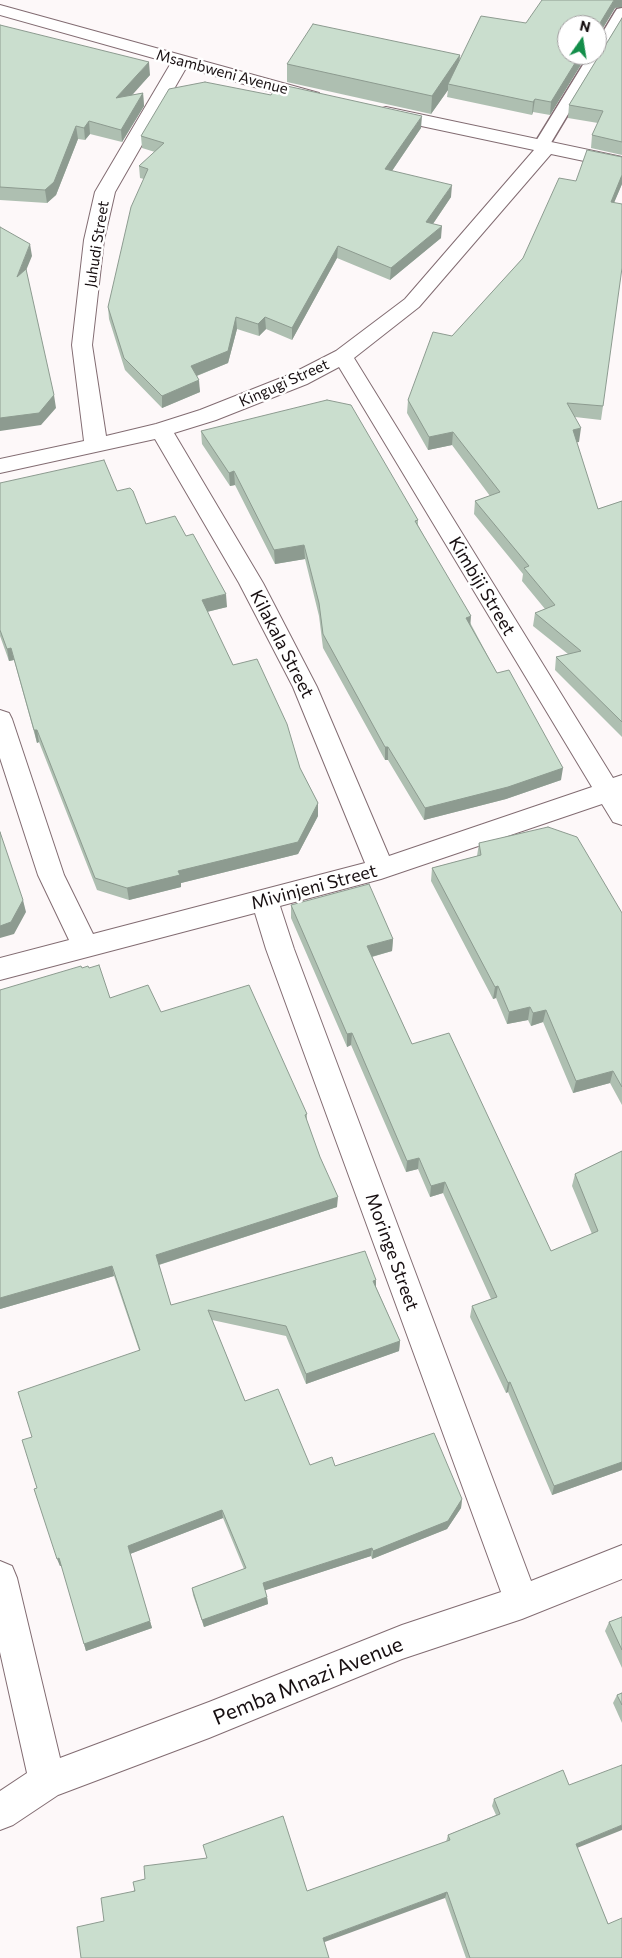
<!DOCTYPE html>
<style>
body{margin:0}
#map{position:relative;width:622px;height:1958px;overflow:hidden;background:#fdf8f9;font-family:Commissioner,sans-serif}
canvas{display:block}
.north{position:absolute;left:557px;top:15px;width:50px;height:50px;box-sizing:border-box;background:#fff;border:1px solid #a29fa0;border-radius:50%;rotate:13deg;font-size:14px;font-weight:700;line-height:20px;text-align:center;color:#170f11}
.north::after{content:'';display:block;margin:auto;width:18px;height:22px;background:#138e4a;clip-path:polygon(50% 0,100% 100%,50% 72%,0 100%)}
</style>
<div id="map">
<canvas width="622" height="1958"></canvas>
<div class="north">N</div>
</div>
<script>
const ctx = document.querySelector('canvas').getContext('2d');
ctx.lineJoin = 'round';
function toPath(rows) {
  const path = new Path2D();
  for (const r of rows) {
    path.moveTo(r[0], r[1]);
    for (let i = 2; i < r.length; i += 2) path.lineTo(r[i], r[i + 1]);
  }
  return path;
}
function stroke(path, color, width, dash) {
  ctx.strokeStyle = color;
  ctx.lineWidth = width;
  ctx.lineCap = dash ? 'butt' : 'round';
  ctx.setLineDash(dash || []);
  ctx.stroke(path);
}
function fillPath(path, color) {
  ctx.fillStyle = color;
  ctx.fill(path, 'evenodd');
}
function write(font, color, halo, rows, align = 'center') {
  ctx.font = font + ' Commissioner,sans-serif';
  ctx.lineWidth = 5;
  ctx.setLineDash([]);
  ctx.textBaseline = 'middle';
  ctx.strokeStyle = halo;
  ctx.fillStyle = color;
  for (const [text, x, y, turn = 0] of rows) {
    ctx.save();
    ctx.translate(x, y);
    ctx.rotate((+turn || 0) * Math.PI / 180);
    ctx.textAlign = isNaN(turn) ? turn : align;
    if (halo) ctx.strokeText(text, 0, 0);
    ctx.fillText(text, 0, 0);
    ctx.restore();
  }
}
const service = toPath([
 [622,8,622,24,549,146,546,149,536,149,533,146,589,55,597,55,597,42,615,12,617,9,622,8]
]);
const minor = toPath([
 [0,5,319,93,321,97,319,101,312,103,186,68,115,192,104,240,92,345,106,436,156,424,200,410,291,374,336,351,405,299,534,150,379,117,377,113,379,109,386,107,622,157,622,169,551,154,419,307,354,358,613,778,622,775,622,825,613,822,602,804,381,879,280,906,294,949,531,1581,622,1545,622,1579,522,1619,402,1659,209,1738,58,1795,13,1825,0,1830,0,1791,27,1773,0,1652,0,1561,12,1566,17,1578,60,1758,209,1702,402,1625,501,1592,266,949,255,913,0,980,0,958,69,940,38,875,0,758,0,710,9,713,12,719,64,875,93,934,365,863,293,687,239,583,155,439,0,473,0,459,84,441,72,345,84,240,95,192,171,63,0,15,0,5],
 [339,367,592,787,389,856,317,687,263,583,174,433,216,420,307,384,339,367]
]);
const wall = toPath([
 [615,8,550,115,533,112,532,115,447,97,448,90,431,114,287,82,287,64,460,55,459,61,526,23],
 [622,18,622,155,591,148,592,135,598,123,568,118,569,105],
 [0,25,150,75,131,95,143,93,144,106,122,142,90,134,85,140,78,139,56,195,47,203,0,200],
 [421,128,392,171,451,197,433,224,441,238,390,280,337,258,292,340,266,329,259,336,237,329,228,363,197,376,200,392,162,408,125,370,109,319,108,307,144,179,140,178,139,166,155,152,142,148,141,136],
 [622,157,622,184,614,202,603,406,601,420,575,417,579,442,576,442,598,509,622,501,622,737,555,670,556,657,568,654,533,626,535,613,545,609,522,581,523,574,474,514,475,501,490,496,452,445,428,450,407,413,408,400,452,336,523,258,576,181],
 [201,431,418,520,418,525,497,673,561,780,506,799,424,820,388,760,385,760,323,648,319,616,305,559,275,564,235,485,230,486,202,444],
 [0,483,117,491,146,524,186,536,227,607,207,612,233,665,300,768,318,803,318,816,298,854,181,883,181,887,129,900,97,890,39,742,37,743,14,660,9,661,0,636],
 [479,843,622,913,622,1105,610,1083,573,1093,543,1022,531,1026,528,1020,507,1024,496,998,493,999,431,881,432,868,477,856],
 [291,905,393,939,392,951,372,957,412,1044,551,1251,592,1234,572,1186,575,1174,622,1151,622,1470,552,1495,508,1392,506,1393,470,1317,472,1306,491,1299,443,1193,430,1197,418,1169,406,1172,351,1045,347,1047,291,918],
 [82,968,89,968,110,998,161,1012,307,1114,307,1121,337,1207,159,1265,171,1305,376,1287,400,1341,399,1351,306,1384,286,1336,212,1320,245,1401,310,1465,335,1466,462,1499,461,1508,447,1529,372,1559,371,1556,265,1590,267,1597,268,1604,204,1627,193,1595,192,1588,244,1569,223,1518,130,1554,152,1628,86,1651,62,1566,60,1566,37,1488,32,1437,139,1350,114,1276,0,1309,0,990],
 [622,1617,622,1668,605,1631,609,1622],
 [622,1693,622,1723,613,1703,617,1695],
 [494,1799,577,1848,622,1958,466,1958,445,1898,104,1921,145,1879,307,1891,446,1842,448,1835,496,1815,492,1806]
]);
const shadedWall = toPath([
 [614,0,622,0,622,7,615,8,597,38,597,28],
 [460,55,458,74,448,84,448,90,431,114,432,96],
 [580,55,587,55,550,115,551,102],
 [149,62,150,75,118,111,116,98],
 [143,93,144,106,122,142,121,130],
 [535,99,533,112,532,115,533,102],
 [422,116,421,128,385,181,385,169],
 [89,121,90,134,85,140,84,128],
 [76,126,78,139,56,195,47,203,45,190],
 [622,175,622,184,609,215,611,202],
 [452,185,451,197,426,234,426,222],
 [442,226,441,238,390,280,391,268],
 [30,244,32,256,18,290,17,277],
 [338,246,337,258,292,340,292,328],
 [236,317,237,329,228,363,191,378,191,366],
 [265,317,266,329,259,336,258,324],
 [199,380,200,392,162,408,162,396],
 [54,395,56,408,41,425,0,431,0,418],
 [581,428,579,442,571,443,573,430],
 [453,432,452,445,428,450,429,437],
 [234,471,235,485,230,486,229,473],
 [304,545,305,559,275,564,274,550],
 [226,594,227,607,202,613,202,600],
 [471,616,470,630,466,618],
 [11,648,14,660,9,661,7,649],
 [34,730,37,730,39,742,37,743],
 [385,747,388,747,388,760,385,760],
 [563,768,561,780,506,799,424,820,425,808],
 [318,803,318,816,298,854,181,883,181,887,129,900,127,888,178,871],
 [23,900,26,912,14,934,0,938,0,926],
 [393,939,392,951,367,958,367,946],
 [498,986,496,998,493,999,495,987],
 [530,1007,528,1020,507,1024,509,1012],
 [546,1010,543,1022,531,1026,533,1013],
 [352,1033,351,1045,347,1047,347,1034],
 [613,1071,610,1083,573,1093,576,1081],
 [419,1158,418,1169,406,1172,407,1161],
 [445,1182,443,1193,430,1197,431,1186],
 [338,1197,337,1207,158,1265,156,1255],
 [112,1266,114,1276,0,1309,0,1298],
 [376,1280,376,1290,373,1281],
 [400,1341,399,1351,306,1384,306,1374],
 [510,1382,508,1392,506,1393,508,1383],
 [622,1462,622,1470,552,1495,554,1486],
 [462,1499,461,1508,447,1529,372,1559,373,1551],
 [222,1510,223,1518,130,1554,128,1546],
 [372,1548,371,1556,263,1591,263,1583],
 [59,1558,62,1566,60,1566,57,1559],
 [267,1597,268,1604,204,1627,202,1620],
 [150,1621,152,1628,86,1651,84,1644],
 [622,1825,622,1830,572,1850,576,1844],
 [447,1892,445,1898,322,1943,323,1938]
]);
const building = toPath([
 [542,0,614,0,597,28,597,30,597,25,567,25,567,55,580,55,551,102,535,99,533,102,448,84,481,16,526,23,542,0],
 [622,18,622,142,592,135,603,111,569,105,622,18],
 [313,24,460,55,432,96,287,64,313,24],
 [0,25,149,62,116,98,143,93,121,130,89,121,84,128,76,126,54,182,45,190,0,187,0,25],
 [205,82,271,95,278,84,422,116,385,169,452,185,426,222,442,226,391,268,338,246,292,328,265,317,258,324,236,317,228,351,191,366,199,380,162,396,124,358,108,307,131,207,148,169,139,166,164,143,141,136,169,89,205,82],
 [587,150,622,157,622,175,611,202,622,204,622,268,603,406,567,403,581,428,573,430,598,509,622,501,622,722,556,657,581,651,535,613,555,605,524,568,529,566,475,501,500,492,453,432,429,437,408,400,433,332,452,336,523,258,559,178,576,181,587,150],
 [0,227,30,244,17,277,26,269,54,395,39,413,0,418,0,227],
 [327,400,351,405,418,520,415,521,471,616,466,618,497,673,509,670,563,768,508,787,425,808,388,747,385,747,323,634,319,603,304,545,274,550,234,471,229,473,201,431,327,400],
 [104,460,117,491,130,488,133,491,146,524,175,516,186,536,193,534,226,594,202,600,233,665,257,659,287,724,300,768,318,803,298,842,178,871,180,875,127,888,95,878,37,730,34,730,11,648,7,649,0,630,0,483,104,460],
 [548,827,577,837,622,913,622,1087,613,1071,576,1081,546,1010,533,1013,530,1007,509,1012,498,986,495,987,432,868,481,855,479,843,548,827],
 [0,832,23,900,11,922,0,926,0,832],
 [369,884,393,939,367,946,412,1044,449,1033,551,1251,598,1231,575,1174,622,1151,622,1462,554,1486,510,1382,508,1383,472,1306,497,1297,445,1182,431,1186,419,1158,407,1161,352,1033,347,1034,291,905,369,884],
 [99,965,110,998,148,985,161,1012,249,985,307,1114,305,1115,320,1157,338,1197,156,1255,171,1305,365,1251,376,1280,373,1281,400,1341,306,1374,286,1326,208,1310,245,1401,278,1389,310,1465,332,1457,335,1466,434,1433,462,1499,448,1521,373,1551,372,1548,263,1583,267,1597,202,1620,192,1588,246,1568,222,1510,128,1546,150,1621,84,1644,59,1558,57,1559,34,1489,37,1488,22,1440,32,1437,18,1392,140,1350,112,1266,0,1298,0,990,81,966,82,968,88,966,89,968,99,965],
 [622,1617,622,1650,609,1622,622,1617],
 [622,1693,622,1705,617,1695,622,1693],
 [622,1765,622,1825,576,1844,608,1924,622,1918,622,1958,470,1958,447,1892,323,1938,329,1958,81,1958,77,1927,104,1921,101,1898,135,1891,133,1882,145,1879,144,1866,207,1858,203,1845,283,1816,307,1891,450,1840,448,1835,500,1814,494,1799,563,1770,569,1785,622,1765]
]);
const farStreetnames = [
 ["Msambweni Avenue",222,72,15],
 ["Juhudi Street",97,244,-81],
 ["Kingugi Street",284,383,-24]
];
const streetNames = [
 ["Kimbiji Street",482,586,59],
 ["Kilakala Street",282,644,63],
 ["Mivinjeni Street",314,887,-15],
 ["Moringe Street",392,1252,70]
];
const nearStreetnames = [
 ["Pemba Mnazi Avenue",308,1681,-22]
];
stroke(service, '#826c72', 3);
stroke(minor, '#826c72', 2);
fillPath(service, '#fff');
fillPath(minor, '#fff');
fillPath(wall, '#aebfb1');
fillPath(shadedWall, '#8d9b90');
fillPath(building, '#cadece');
stroke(building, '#8d9b90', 1);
write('15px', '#170f11', '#fff', farStreetnames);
write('18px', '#170f11', '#fff', streetNames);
write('21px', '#170f11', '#fff', nearStreetnames);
</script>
